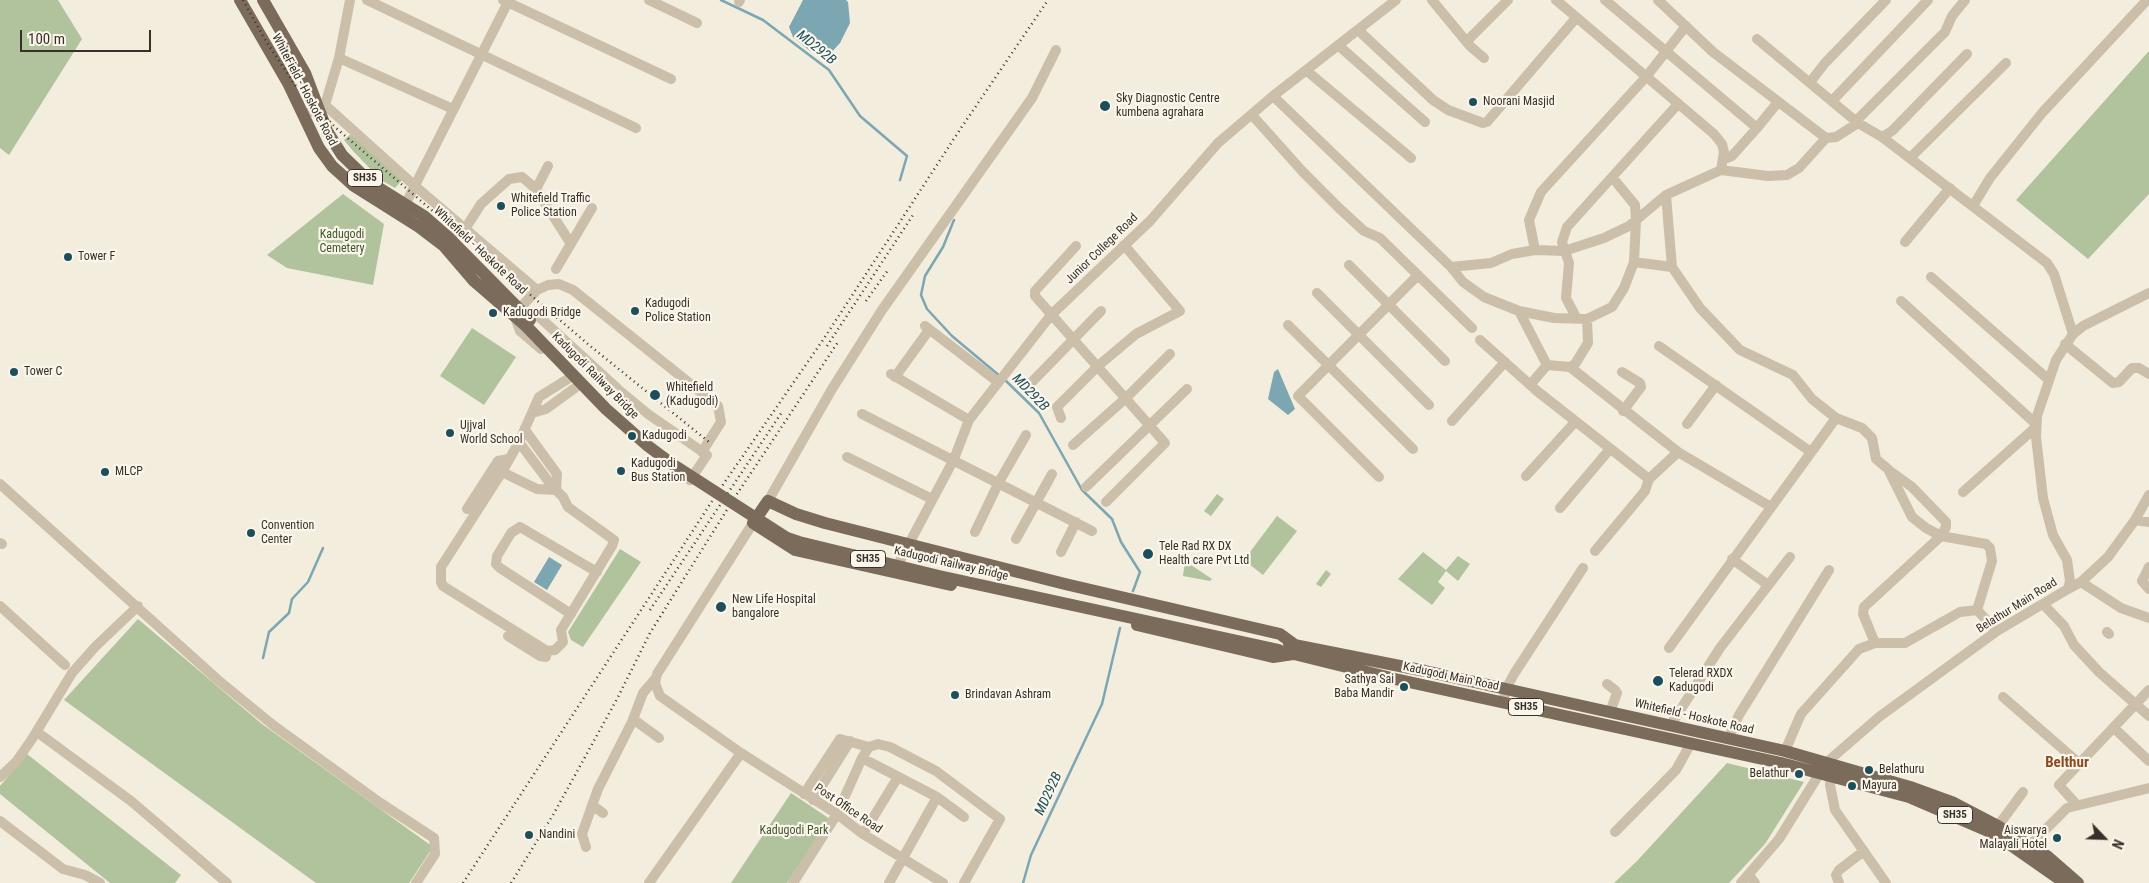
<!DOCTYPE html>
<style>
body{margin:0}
#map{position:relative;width:2149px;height:883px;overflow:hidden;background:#f3edde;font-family:"Roboto Condensed",sans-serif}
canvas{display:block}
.north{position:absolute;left:2079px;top:813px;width:50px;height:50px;-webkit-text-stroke:4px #fbf6eb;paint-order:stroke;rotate:114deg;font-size:14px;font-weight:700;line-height:20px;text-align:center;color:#393129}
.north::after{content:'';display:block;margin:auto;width:18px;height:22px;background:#393129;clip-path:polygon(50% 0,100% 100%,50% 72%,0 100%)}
.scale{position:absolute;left:20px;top:30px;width:131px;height:22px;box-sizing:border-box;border:2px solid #393129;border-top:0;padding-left:6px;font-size:15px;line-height:18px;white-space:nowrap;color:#393129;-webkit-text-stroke:4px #fbf6eb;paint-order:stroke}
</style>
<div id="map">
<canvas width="2149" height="883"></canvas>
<div class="north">N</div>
<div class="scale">100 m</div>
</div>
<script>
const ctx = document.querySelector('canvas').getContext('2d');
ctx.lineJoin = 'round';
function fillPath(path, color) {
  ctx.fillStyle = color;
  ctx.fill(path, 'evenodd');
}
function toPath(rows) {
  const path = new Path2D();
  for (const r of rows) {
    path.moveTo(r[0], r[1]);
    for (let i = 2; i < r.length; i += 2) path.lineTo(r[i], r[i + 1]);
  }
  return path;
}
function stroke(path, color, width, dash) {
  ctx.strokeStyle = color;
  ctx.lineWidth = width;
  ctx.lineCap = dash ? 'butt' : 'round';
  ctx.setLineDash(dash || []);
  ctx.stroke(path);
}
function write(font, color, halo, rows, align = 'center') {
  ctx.font = font + ' "Roboto Condensed",sans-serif';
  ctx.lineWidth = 4.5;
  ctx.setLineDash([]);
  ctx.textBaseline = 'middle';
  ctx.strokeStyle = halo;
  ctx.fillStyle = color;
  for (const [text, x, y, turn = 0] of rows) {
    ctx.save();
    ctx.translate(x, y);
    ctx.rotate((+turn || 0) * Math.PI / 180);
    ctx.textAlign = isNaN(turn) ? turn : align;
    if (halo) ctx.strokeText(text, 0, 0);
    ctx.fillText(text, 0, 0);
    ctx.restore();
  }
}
const green = toPath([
 [0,0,58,0,82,39,9,155,0,148],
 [2149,51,2149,194,2088,259,2016,200],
 [352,133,403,179,395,188,381,180,353,151,344,140],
 [343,194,384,224,373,285,287,268,267,255],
 [472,328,516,357,484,405,440,376],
 [1217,494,1224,499,1211,516,1204,511],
 [1277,516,1297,531,1263,575,1244,560],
 [620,549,641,562,583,647,571,640,568,632],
 [1423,552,1446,570,1458,556,1470,564,1458,581,1446,571,1438,582,1445,588,1432,605,1398,579],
 [1185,561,1212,579,1210,581,1183,576],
 [1326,570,1331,574,1321,587,1316,584],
 [138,619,262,724,433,847,409,883,316,883,64,700],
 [27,754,181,875,175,883,110,883,0,794,0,786],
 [1727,763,1804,782,1765,844,1729,883,1614,883,1637,861],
 [791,793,830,819,787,883,731,883]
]);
const water = toPath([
 [803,0,846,0,848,2,850,23,840,43,828,56,810,51,793,37,789,27],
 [1278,369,1295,409,1288,415,1268,399,1274,372],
 [549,557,562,565,547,590,534,582]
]);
const stream = toPath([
 [721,0,763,20,829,70,860,116,907,156,900,180],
 [954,220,943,247,925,276,921,295,927,309,952,336,1001,377],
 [1005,380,1039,413,1082,490,1112,519,1121,542,1140,572,1133,591],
 [263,658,269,632,289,613,292,599,308,582,323,548],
 [1023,883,1031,855,1102,704,1120,628]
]);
const minor = toPath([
 [367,0,636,128],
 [503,0,671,79],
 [649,0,697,23],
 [1432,0,1470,46,1484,58],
 [1556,0,1714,134,1722,144,1724,152,1721,170],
 [1605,0,1757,128,1778,102],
 [1658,0,1713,52,1826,138,1836,137,1858,123],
 [739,2,740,0],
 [1358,30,1433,100,1448,110,1483,123,1487,122,1576,18],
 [1757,39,1858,123,1882,137,2047,263,2054,274,2073,334],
 [1468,40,1508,0],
 [1338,45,1425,122],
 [339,58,453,109],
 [1307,71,1411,158],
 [1811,81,1825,63,1886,0],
 [1273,96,1451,267,1491,263,1512,254,1535,250,1564,251,1604,238,1629,226,1666,195,1721,170,1768,176,1787,175,1799,168,1826,138],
 [1832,101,1928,0],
 [325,105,415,186,537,290],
 [304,114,320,109,325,105,339,58,350,0],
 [1252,115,1303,172,1339,208,1364,231,1380,238,1472,328],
 [1856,121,1945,32,1952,16,1965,0],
 [1882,137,1892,131,1967,54],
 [1910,158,2006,63],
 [1724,159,1732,156,1757,128],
 [548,166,536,189,571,244],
 [1666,195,1672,267],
 [1973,206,1990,178,2042,113,2147,0],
 [402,211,509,0],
 [448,237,465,229,481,204,509,179,522,177,536,189],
 [1905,242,1950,188],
 [1076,246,1035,291,1035,296,1165,443,1106,502],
 [1535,250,1529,220,1541,192,1646,77,1686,26],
 [1634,262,1672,267,1700,308,1740,350,1793,375,1812,399,1836,418,1862,428,1872,438,1876,459,1888,469,1912,517,1926,528,1941,536,1864,607,1863,614,1875,643],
 [1349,265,1445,361],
 [1451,267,1463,282,1484,297,1519,311,1554,318,1587,319,1612,307,1624,288,1634,262,1636,221,1635,205,1612,177],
 [556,269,592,208],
 [1931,277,2049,380],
 [1317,293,1429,405],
 [1901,301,2036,424],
 [520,308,537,290,548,285,559,284,573,290,718,406,721,422,702,452],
 [522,311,536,314,620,391,648,414,707,455,690,480,688,479],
 [1519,311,1547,365],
 [515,317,520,331,541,349],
 [1576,317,1566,298,1569,263,1562,242,1567,227,1678,104],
 [1288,325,1413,449],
 [925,326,998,382],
 [1480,340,1537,391,1649,479,1678,452],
 [2065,344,2113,383,2119,382,2132,368,2139,368,2149,374],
 [1659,346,1811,452],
 [1570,367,1678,452,1771,507],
 [1622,372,1640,383,1641,387,1623,411],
 [891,374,969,420],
 [895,377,929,330],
 [1530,385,1547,365,1570,367,1575,364,1588,343,1587,319],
 [1028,386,1101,311],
 [532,413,546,409,579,385],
 [862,414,1092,531],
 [1061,418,1057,407,1098,366,1136,334,1180,311,1124,245],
 [1452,421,1505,362],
 [1687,424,1716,385],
 [525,430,557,474,556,490],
 [519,442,549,482],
 [1073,445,1126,398,1170,354],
 [847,457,932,499],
 [1890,471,1912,487,1946,522,1946,527,1941,536,1986,544,1990,548,1992,561,1977,610,1997,631],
 [502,472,537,489,556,490,563,497,568,507,614,540,612,546,561,630,563,642,555,650,547,651,443,586,441,582,441,567,502,472],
 [502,472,519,442,539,397,571,377],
 [1526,476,1575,422],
 [1379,477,1298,396,1418,275],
 [0,484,218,680,273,725,379,802,434,838,435,854,416,883],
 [1086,487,1187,389],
 [1963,492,2036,427],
 [768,501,832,389,882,310,1032,98,1056,50],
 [1560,508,1610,449],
 [467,509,498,461,509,459],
 [2135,520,2149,522],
 [975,532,999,482,1026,435],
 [1016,539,1052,474],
 [0,543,2,544],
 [1595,551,1645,491,1649,479],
 [1061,552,1076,522],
 [1732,559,1768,585],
 [2149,567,2142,581,2149,589],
 [894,572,954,459,969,420,1051,315,1150,221,1218,143,1273,96,1396,0],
 [2081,582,2121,608,2149,618],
 [2068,589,2081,582,2108,557,2135,520,2149,495],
 [2043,604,2064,626,2074,645,2099,672,2149,716],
 [0,606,65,665],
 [571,614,500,568,496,564,497,556,511,533,520,527,597,572],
 [2107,632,2109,634],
 [508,636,540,656,546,657,547,651],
 [1669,648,1836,418],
 [1607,684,1615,690,1617,693,1610,712],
 [2003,697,2080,764],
 [1503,702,1506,689,1514,674,1583,568],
 [633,719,659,738],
 [1670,726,1720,648,1790,557],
 [2114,728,2149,761],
 [37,732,131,801,227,883],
 [1728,739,1739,715,1829,570],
 [1785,751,1801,714,1859,649,1875,643,1905,643,1960,612,1977,610],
 [741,753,837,814,863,834,943,883],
 [862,758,937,797,889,883],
 [1831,776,1830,785,1835,810,1886,883],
 [0,777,16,762,32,739,72,673,95,647,138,606],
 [804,794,840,739,869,747],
 [937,797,964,817],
 [813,800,850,741],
 [592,805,603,813],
 [2077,805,2059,785,2149,690],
 [0,821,63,869,85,875,100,883],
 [1998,826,2023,792],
 [1615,832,1676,770,1691,743],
 [863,834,898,777],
 [2030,845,2067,808,2149,788],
 [586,847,582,834,598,789,632,722,643,693,655,679],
 [1749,875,1755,883],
 [649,883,741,753,660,696,655,683,657,674,753,523],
 [793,883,837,814,862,758,869,747,878,744,890,747,936,771,1000,819,964,883],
 [1741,883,1779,839,1826,763,1879,717,1997,631,2068,589,2070,581,2067,560,2053,535,2043,498,2036,437,2037,416,2056,360,2073,334,2083,326,2149,293],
 [1839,883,1836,875,1839,870,1864,851]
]);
const major = toPath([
 [240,0,288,83,319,148,332,166,354,186,419,227,444,246,474,281,526,326],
 [263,0,305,73,327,131,342,155,371,183,424,216,448,237,530,320],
 [951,585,795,550,753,523,768,501,796,514,825,523,1065,584,1280,634,1295,645],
 [1137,625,1273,657,1293,654],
 [1289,644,1425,671,1785,751,1910,787,1954,803,1998,826,2047,856,2078,883],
 [1286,652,1395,679,1781,763,1909,797,1995,834,2065,883]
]);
const rail = toPath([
 [243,0,264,38,295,85,336,128,589,345,709,442],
 [866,301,888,270],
 [827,346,913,215],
 [650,610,782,412],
 [463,883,720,489,825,337,959,131,1048,0],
 [511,883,553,815,617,699,650,633,733,500,838,342]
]);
const majorBridge = toPath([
 [526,326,606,409,648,446,672,464,787,538,799,542,939,576,1279,650]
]);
const markers = [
 [1473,102,5,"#1d4e5c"],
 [1105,106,6,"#1d4e5c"],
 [501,206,5,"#1d4e5c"],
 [68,257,5,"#1d4e5c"],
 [635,311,5,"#1d4e5c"],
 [493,313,5,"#1d4e5c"],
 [14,372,5,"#1d4e5c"],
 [655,395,6,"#1d4e5c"],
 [450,433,5,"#1d4e5c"],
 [632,436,5,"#1d4e5c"],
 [621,471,5,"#1d4e5c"],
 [105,472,5,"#1d4e5c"],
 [251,533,5,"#1d4e5c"],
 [1148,554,6,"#1d4e5c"],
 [721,607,6,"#1d4e5c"],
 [1658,681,6,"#1d4e5c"],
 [1404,687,5,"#1d4e5c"],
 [955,695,5,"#1d4e5c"],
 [1869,770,5,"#1d4e5c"],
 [1799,774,5,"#1d4e5c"],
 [1852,786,5,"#1d4e5c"],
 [529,835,5,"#1d4e5c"],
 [2057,838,5,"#1d4e5c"]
];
const shields = [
 [365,178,35],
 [868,559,35],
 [1526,707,35],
 [1955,815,35]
];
const shieldNames = [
 ["SH35",365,178],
 ["SH35",868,559],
 ["SH35",1526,707],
 ["SH35",1955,815]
];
const streetNames = [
 ["WhiteField - Hoskote Road",304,90,62],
 ["Junior College Road",1102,249,-44],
 ["Whitefield - Hoskote Road",480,251,43],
 ["Kadugodi Railway Bridge",595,376,45],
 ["Kadugodi Railway Bridge",951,564,13],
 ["Belathur Main Road",2017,606,-32],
 ["Kadugodi Main Road",1451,677,12],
 ["Whitefield - Hoskote Road",1694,717,13],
 ["Post Office Road",848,809,34]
];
const poiNames = [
 ["Sky Diagnostic Centre",1116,99],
 ["kumbena agrahara",1116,113],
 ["Noorani Masjid",1483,102],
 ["Whitefield Traffic",511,199],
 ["Police Station",511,213],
 ["Tower F",78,257],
 ["Kadugodi",645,304],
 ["Police Station",645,318],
 ["Kadugodi Bridge",503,313],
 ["Tower C",24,372],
 ["Whitefield",666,388],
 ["(Kadugodi)",666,402],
 ["Ujjval",460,426],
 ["World School",460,440],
 ["Kadugodi",642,436],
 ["Kadugodi",631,464],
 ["Bus Station",631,478],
 ["MLCP",115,472],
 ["Convention",261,526],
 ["Center",261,540],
 ["Tele Rad RX DX",1159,547],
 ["Health care Pvt Ltd",1159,561],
 ["New Life Hospital",732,600],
 ["bangalore",732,614],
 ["Telerad RXDX",1669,674],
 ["Kadugodi",1669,688],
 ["Sathya Sai",1394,680,"right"],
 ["Baba Mandir",1394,694,"right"],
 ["Brindavan Ashram",965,695],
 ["Belathuru",1879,770],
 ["Belathur",1789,774,"right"],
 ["Mayura",1862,786],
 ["Aiswarya",2047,831,"right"],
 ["Malayali Hotel",2047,845,"right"],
 ["Nandini",539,835]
];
const parkNames = [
 ["Kadugodi",342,235],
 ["Cemetery",342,249],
 ["Kadugodi Park",794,831]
];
const waterNames = [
 ["MD292B",816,48,39],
 ["MD292B",1030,393,46],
 ["MD292B",1049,794,-65]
];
const quarterNames = [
 ["Belthur",2067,763]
];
fillPath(green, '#b0c39d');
fillPath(water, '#7ca6b1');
stroke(stream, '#7ca6b1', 2.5);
stroke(minor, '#ccbfa9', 10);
stroke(major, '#7b6b5a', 12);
stroke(rail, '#393129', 2.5, [1, 4]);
stroke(majorBridge, '#7b6b5a', 12);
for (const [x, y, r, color] of markers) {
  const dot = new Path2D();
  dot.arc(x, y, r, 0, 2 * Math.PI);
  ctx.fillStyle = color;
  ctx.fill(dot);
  stroke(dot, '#fbf6eb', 2);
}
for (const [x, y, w] of shields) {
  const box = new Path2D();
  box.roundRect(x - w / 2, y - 8.5, w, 17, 4);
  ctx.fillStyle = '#fbf6eb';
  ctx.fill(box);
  stroke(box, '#393129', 1);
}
write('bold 11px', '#393129', null, shieldNames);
write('12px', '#393129', '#fbf6eb', streetNames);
write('12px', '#393129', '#fbf6eb', poiNames, 'left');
write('12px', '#41582c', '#fbf6eb', parkNames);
write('italic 14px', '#1d4e5c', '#fbf6eb', waterNames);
write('bold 15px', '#8b4b20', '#fbf6eb', quarterNames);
</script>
